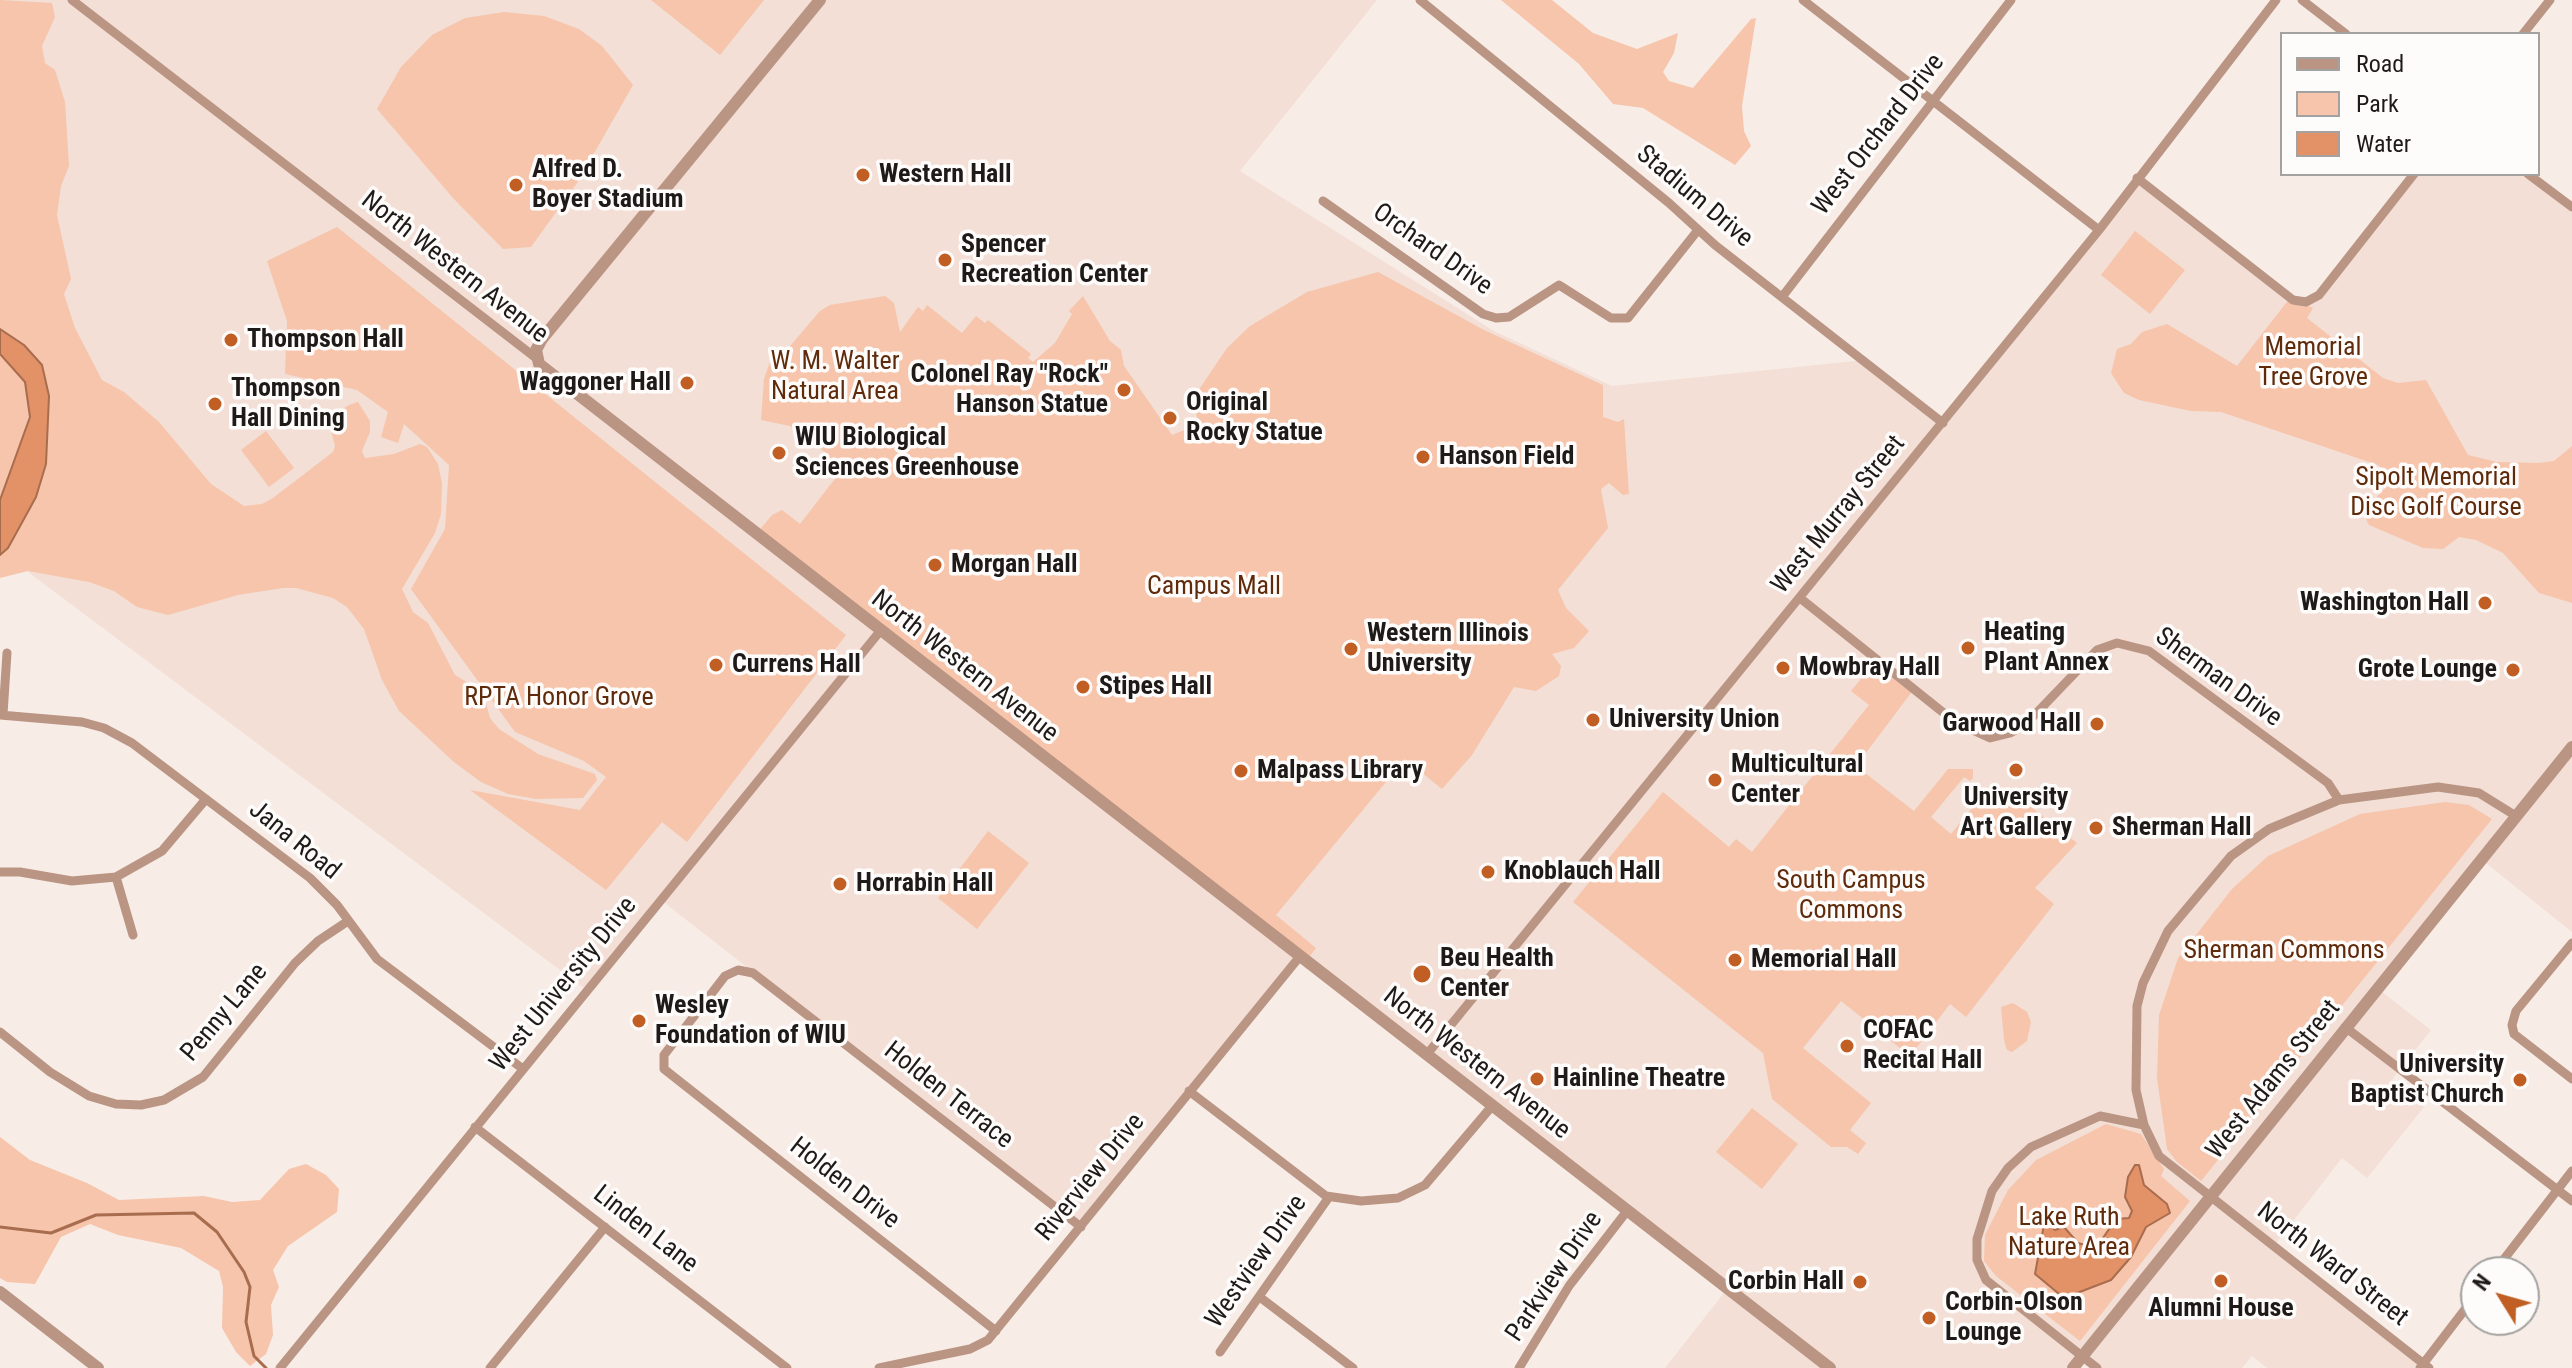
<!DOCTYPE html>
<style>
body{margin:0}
#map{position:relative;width:2572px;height:1368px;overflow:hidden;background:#f8ece7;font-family:"Roboto Condensed",sans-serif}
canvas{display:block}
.legend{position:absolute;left:2280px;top:32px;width:260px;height:144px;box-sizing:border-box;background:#fefcfb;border:2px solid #a4a2a0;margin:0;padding:10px 14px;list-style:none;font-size:24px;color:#1e1a18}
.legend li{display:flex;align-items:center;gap:16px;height:40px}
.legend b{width:40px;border:2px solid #a4a2a0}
.north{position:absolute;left:2460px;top:1256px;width:80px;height:80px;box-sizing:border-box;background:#fefcfb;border:2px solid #a4a2a0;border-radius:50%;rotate:307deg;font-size:22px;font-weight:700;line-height:32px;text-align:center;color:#1e1a18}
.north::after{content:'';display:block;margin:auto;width:28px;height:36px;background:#c15e24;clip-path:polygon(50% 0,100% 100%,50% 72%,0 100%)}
</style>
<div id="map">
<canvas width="2572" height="1368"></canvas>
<ul class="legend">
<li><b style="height:10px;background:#ba9583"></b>Road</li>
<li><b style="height:22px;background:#f6c5ac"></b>Park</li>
<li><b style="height:22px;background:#e39167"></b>Water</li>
</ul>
<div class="north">N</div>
</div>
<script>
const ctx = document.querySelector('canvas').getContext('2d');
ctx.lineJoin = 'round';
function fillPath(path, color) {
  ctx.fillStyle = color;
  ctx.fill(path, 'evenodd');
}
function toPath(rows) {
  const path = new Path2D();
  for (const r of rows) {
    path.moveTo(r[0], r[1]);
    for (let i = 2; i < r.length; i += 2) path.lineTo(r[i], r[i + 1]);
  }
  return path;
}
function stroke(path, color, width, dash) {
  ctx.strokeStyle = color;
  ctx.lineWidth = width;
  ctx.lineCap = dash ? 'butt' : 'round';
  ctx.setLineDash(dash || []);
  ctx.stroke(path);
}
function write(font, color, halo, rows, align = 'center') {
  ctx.font = font + ' "Roboto Condensed",sans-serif';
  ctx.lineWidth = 7;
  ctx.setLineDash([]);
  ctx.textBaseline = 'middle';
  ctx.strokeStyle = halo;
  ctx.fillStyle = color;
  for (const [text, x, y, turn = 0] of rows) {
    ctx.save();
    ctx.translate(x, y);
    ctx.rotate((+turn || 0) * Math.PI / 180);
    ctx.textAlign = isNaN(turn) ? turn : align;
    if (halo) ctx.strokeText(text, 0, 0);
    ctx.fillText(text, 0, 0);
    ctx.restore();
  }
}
const built = toPath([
 [0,0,1377,0,1240,171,1494,331,1612,386,1865,360,1943,423,2137,178,2293,300,2311,301,2414,174,2528,174,2572,208,2572,932,2482,860,2377,988,2431,1030,2391,1081,2424,1107,2367,1178,2342,1158,2273,1247,2423,1364,2420,1368,2267,1368,2252,1356,2242,1368,2097,1368,2082,1357,2073,1368,1665,1368,1727,1289,1301,956,1081,1227,662,901,588,991,0,551]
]);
const green = toPath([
 [0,0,52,3,55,17,42,46,45,63,55,70,65,102,69,166,61,186,57,215,71,279,64,294,75,328,102,380,124,392,159,422,211,484,244,506,262,504,273,498,333,452,335,446,330,427,339,411,349,405,358,402,370,421,370,432,362,451,365,458,394,454,420,444,427,447,438,464,442,483,441,514,435,533,402,589,413,612,428,623,455,675,483,692,490,718,499,729,538,754,595,774,597,780,583,798,536,799,508,794,481,782,454,762,399,711,382,680,364,629,347,607,333,598,296,588,283,588,238,595,168,615,137,607,114,591,89,582,28,571,0,578,0,555,8,548,36,497,46,464,49,396,42,365,24,345,0,329],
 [651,0,764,0,720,55],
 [1501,0,1552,0,1593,33,1637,49,1678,33,1674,53,1663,72,1669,81,1693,88,1751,19,1756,18,1742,106,1744,131,1751,146,1735,165,1643,108,1613,104,1579,64],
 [504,12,544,16,579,29,602,46,633,85,577,183,531,247,503,249,453,198,377,109,401,67,432,35,465,18],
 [337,227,846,635,687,842,662,822,606,890,470,790,580,810,606,777,584,761,515,732,411,589,445,529,449,465,404,424,398,443,381,437,388,412,357,390,285,374,287,321,267,261],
 [2135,231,2185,270,2150,314,2101,275],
 [1378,272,1484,330,1603,385,1603,417,1618,422,1624,419,1629,494,1623,495,1609,483,1601,489,1608,528,1558,590,1566,608,1589,631,1574,648,1552,654,1561,666,1559,676,1536,691,1514,687,1472,755,1442,789,1405,759,1276,915,1316,948,1307,960,757,533,772,515,782,510,800,524,841,471,828,460,829,455,790,426,761,420,764,379,770,362,785,352,820,311,830,305,885,296,894,303,900,332,918,307,923,311,927,305,962,333,976,316,985,323,988,320,1031,354,1028,358,1033,362,1055,343,1072,314,1069,311,1083,296,1110,341,1121,350,1124,366,1172,435,1199,424,1193,403,1200,388,1227,348,1250,326,1307,292],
 [2290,298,2313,308,2307,318,2383,378,2398,383,2426,380,2468,455,2497,462,2538,463,2554,461,2572,446,2572,603,2539,593,2503,553,2476,540,2459,537,2443,549,2423,548,2369,525,2363,513,2365,508,2388,486,2385,472,2378,465,2221,412,2191,411,2139,400,2124,393,2111,373,2117,349,2131,344,2142,332,2167,324,2237,366],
 [0,354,25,382,30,417,0,500],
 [266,431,294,468,269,487,241,450],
 [1875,658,1914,689,1856,766,1914,811,1948,769,1973,769,1973,778,1970,781,1964,777,1931,817,1951,834,1993,782,2010,794,2012,792,2077,843,2035,888,2054,904,1966,1017,1950,1004,1910,1056,1841,1001,1803,1048,1871,1103,1850,1130,1866,1143,1858,1154,1847,1147,1831,1147,1772,1099,1763,1053,1573,902,1663,792,1729,847,1736,839,1752,852,1869,705,1851,691,1861,679,1856,675],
 [2445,802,2469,805,2492,819,2201,1181,2176,1161,2167,1149,2157,1078,2159,1015,2178,958,2232,889,2268,856,2360,814],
 [988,831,1029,863,977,929,938,898],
 [2013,1003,2027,1012,2031,1022,2027,1041,2012,1052,2007,1050,2004,1040,2001,1007],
 [1752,1108,1798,1144,1762,1189,1716,1152],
 [2106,1124,2141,1134,2164,1169,2161,1176,2190,1201,2080,1341,1996,1276,1984,1261,1985,1235,2008,1190,2036,1160],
 [0,1137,30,1160,87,1183,119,1200,204,1196,232,1202,260,1200,289,1169,306,1164,326,1175,339,1189,337,1212,288,1246,273,1270,279,1287,271,1305,273,1335,266,1354,250,1366,236,1352,222,1328,223,1287,219,1271,181,1248,118,1235,90,1224,61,1237,35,1284,7,1282,0,1278]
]);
const water = toPath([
 [0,329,24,345,42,365,49,396,46,464,36,497,8,548,0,555,0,500,30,417,25,382,0,354,0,329],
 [2135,1165,2139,1165,2144,1185,2167,1204,2170,1213,2146,1227,2131,1257,2111,1280,2064,1298,2035,1274,2045,1219,2054,1218,2051,1227,2055,1230,2064,1227,2078,1243,2096,1248,2116,1219,2129,1218,2132,1211,2125,1197,2128,1177,2135,1165]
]);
const stream = toPath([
 [0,1227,51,1233,96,1215,194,1213,217,1232,244,1272,250,1287,246,1322,254,1356,266,1368]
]);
const minor = toPath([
 [72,0,536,358],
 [1420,0,1669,203,1715,245,1943,423],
 [1803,0,2099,230],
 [2302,0,2346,34],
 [2523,34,2550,0],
 [2528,174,2572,207],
 [2137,178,2293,300,2306,302,2319,295,2414,174],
 [1323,201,1483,314,1496,318,1509,317,1559,285,1611,318,1628,318,1698,230],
 [1782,297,2011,0],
 [1800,598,1955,722,1990,738,2010,733,2025,725,2097,650,2117,643,2149,651,2328,783,2339,800],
 [3,714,7,653],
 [0,715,82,722,104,728,132,743,310,878,337,905,377,959,523,1069],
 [0,872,20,872,72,881,116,877,162,851,206,799],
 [116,877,133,935],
 [2572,943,2516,1011,2512,1025,2514,1034,2572,1079],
 [2345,1027,2572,1201],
 [0,1032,50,1072,89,1096,116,1104,141,1105,164,1100,203,1077,295,963,318,941,348,921],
 [1428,1053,2099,230,2276,0],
 [1189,1091,1326,1196,1361,1201,1398,1198,1425,1185,1492,1106],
 [475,1127,787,1368],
 [2494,1272,2572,1171],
 [1261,1298,1353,1368],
 [996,1331,664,1069,664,1055,725,976,738,970,753,973,1081,1227],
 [1220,1352,1329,1197],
 [280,1368,881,630],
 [490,1368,605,1227],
 [879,1368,970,1349,988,1340,1301,955],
 [1519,1368,1569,1286,1627,1211],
 [2097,1368,1986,1280,1977,1260,1977,1239,1992,1191,2008,1168,2031,1147,2100,1116,2144,1125],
 [2420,1368,2476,1295],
 [2429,1368,2159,1156,2144,1125,2136,1090,2137,1006,2143,983,2168,931,2231,856,2269,829,2339,800,2438,787,2479,793,2516,816]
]);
const tertiary = toPath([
 [820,0,542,339,536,350,539,364,1830,1368],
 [0,1292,98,1368],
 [2073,1368,2572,747]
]);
const markers = [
 [863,175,8,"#c15e24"],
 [516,185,8,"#c15e24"],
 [945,260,8,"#c15e24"],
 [231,340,8,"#c15e24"],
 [687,383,8,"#c15e24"],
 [1124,390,8,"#c15e24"],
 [215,404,8,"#c15e24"],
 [1170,418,8,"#c15e24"],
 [779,453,8,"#c15e24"],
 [1423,457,8,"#c15e24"],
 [935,565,8,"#c15e24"],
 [2485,603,8,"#c15e24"],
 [1968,648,8,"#c15e24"],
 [1351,649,8,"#c15e24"],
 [716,665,8,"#c15e24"],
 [1783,668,8,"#c15e24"],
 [2513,670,8,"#c15e24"],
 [1083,687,8,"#c15e24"],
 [1593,720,8,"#c15e24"],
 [2097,724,8,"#c15e24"],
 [2016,770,8,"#c15e24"],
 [1241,771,8,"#c15e24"],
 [1715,780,8,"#c15e24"],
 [2096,828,8,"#c15e24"],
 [1488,872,8,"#c15e24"],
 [840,884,8,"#c15e24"],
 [1735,960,8,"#c15e24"],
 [1422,974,10,"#c15e24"],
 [639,1021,8,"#c15e24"],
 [1847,1046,8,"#c15e24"],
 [1537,1079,8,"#c15e24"],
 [2520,1080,8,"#c15e24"],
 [2221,1281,8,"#c15e24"],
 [1860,1282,8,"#c15e24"],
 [1929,1318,8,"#c15e24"]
];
const streetNames = [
 ["West Orchard Drive",1879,135,-52],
 ["Stadium Drive",1694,197,40],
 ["Orchard Drive",1432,250,35],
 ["North Western Avenue",454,268,38],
 ["West Murray Street",1839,515,-51],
 ["North Western Avenue",964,667,38],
 ["Sherman Drive",2218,678,36],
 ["Jana Road",294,841,39],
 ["West University Drive",564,985,-51],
 ["Penny Lane",225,1013,-50],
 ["North Western Avenue",1476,1064,38],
 ["West Adams Street",2274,1080,-51],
 ["Holden Terrace",948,1096,38],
 ["Riverview Drive",1091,1178,-51],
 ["Holden Drive",844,1184,38],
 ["Linden Lane",645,1230,38],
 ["Westview Drive",1257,1262,-55],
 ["North Ward Street",2332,1265,38],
 ["Parkview Drive",1555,1277,-56]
];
const poiNames = [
 ["Alfred D.",532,170],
 ["Boyer Stadium",532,200],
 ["Western Hall",879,175],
 ["Spencer",961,245],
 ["Recreation Center",961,275],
 ["Thompson Hall",247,340],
 ["Colonel Ray \"Rock\"",1108,375,"right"],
 ["Hanson Statue",1108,405,"right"],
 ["Waggoner Hall",671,383,"right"],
 ["Thompson",231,389],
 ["Hall Dining",231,419],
 ["Original",1186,403],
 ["Rocky Statue",1186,433],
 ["WIU Biological",795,438],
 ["Sciences Greenhouse",795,468],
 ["Hanson Field",1439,457],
 ["Morgan Hall",951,565],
 ["Washington Hall",2469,603,"right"],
 ["Heating",1984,633],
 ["Plant Annex",1984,663],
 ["Western Illinois",1367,634],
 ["University",1367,664],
 ["Currens Hall",732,665],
 ["Mowbray Hall",1799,668],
 ["Grote Lounge",2497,670,"right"],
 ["Stipes Hall",1099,687],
 ["University Union",1609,720],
 ["Garwood Hall",2081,724,"right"],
 ["Multicultural",1731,765],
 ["Center",1731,795],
 ["Malpass Library",1257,771],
 ["University",2016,798,"center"],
 ["Art Gallery",2016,828,"center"],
 ["Sherman Hall",2112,828],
 ["Knoblauch Hall",1504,872],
 ["Horrabin Hall",856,884],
 ["Beu Health",1440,959],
 ["Center",1440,989],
 ["Memorial Hall",1751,960],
 ["Wesley",655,1006],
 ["Foundation of WIU",655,1036],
 ["COFAC",1863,1031],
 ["Recital Hall",1863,1061],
 ["University",2504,1065,"right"],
 ["Baptist Church",2504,1095,"right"],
 ["Hainline Theatre",1553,1079],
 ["Corbin Hall",1844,1282,"right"],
 ["Corbin-Olson",1945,1303],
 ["Lounge",1945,1333],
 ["Alumni House",2221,1309,"center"]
];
const parkNames = [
 ["Memorial",2313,348],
 ["Tree Grove",2313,378],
 ["W. M. Walter",835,362],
 ["Natural Area",835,392],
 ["Sipolt Memorial",2436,478],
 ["Disc Golf Course",2436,508],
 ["Campus Mall",1214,587],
 ["RPTA Honor Grove",559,698],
 ["South Campus",1851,881],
 ["Commons",1851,911],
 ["Sherman Commons",2284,951],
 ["Lake Ruth",2069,1218],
 ["Nature Area",2069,1248]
];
fillPath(built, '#f3dfd6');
fillPath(green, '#f6c5ac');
fillPath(water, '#e39167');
stroke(water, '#a86d4f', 2);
stroke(stream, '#a86d4f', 3);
stroke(minor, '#ba9583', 9);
stroke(tertiary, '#ba9583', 12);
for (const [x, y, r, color] of markers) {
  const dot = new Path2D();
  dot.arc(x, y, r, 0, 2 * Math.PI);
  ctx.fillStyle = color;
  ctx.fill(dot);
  stroke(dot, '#fefcfb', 3);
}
write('26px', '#1e1a18', '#fefcfb', streetNames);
write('bold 26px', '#1e1a18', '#fefcfb', poiNames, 'left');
write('26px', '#5f2b0b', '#fefcfb', parkNames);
</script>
